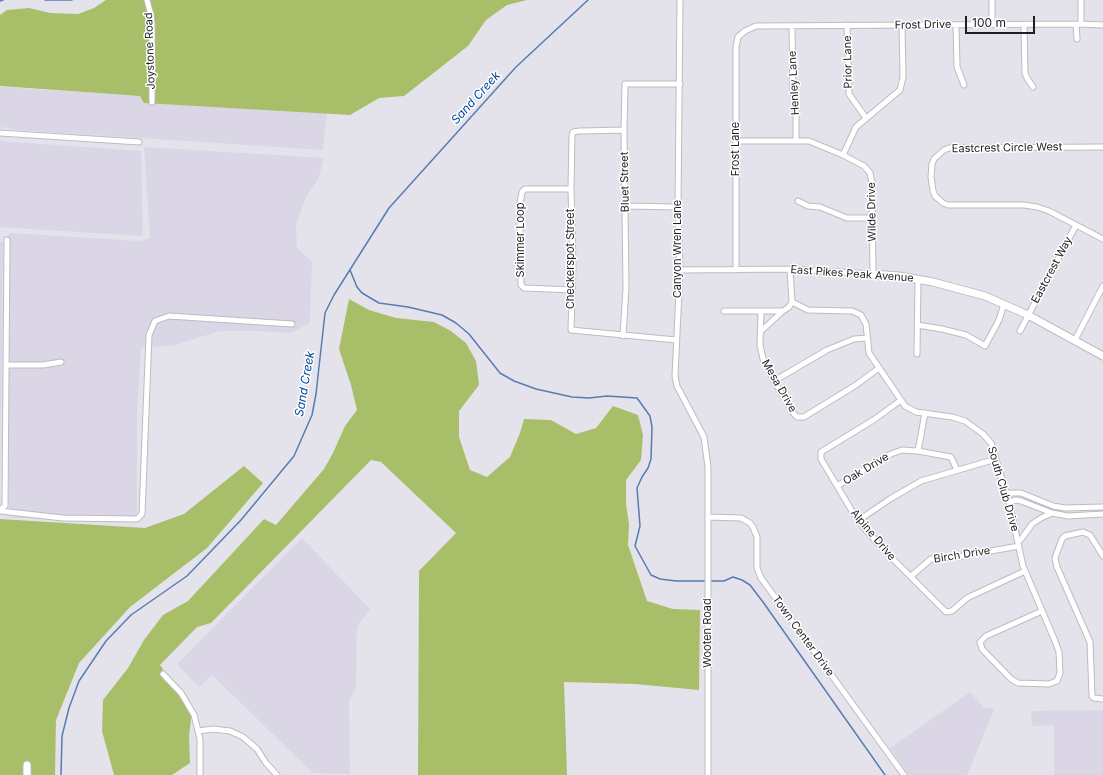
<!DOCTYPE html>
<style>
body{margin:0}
#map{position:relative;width:1103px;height:775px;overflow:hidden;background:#e4e3eb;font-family:Inter,sans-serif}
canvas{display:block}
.scale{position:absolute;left:965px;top:16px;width:70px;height:18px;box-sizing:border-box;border:2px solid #1f1e21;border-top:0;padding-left:5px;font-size:12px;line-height:14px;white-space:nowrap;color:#1f1e21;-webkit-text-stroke:3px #fff;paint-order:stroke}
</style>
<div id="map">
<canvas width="1103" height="775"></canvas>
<div class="scale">100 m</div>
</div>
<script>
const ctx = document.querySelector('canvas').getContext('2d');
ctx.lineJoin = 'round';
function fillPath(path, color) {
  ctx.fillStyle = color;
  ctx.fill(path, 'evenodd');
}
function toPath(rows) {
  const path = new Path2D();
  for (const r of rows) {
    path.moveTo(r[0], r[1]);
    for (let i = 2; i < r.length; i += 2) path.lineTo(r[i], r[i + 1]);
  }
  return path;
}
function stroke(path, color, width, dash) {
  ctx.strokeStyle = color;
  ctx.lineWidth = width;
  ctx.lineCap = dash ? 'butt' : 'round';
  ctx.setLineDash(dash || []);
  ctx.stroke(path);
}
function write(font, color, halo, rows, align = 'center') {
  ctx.font = font + ' Inter,sans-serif';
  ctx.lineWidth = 3;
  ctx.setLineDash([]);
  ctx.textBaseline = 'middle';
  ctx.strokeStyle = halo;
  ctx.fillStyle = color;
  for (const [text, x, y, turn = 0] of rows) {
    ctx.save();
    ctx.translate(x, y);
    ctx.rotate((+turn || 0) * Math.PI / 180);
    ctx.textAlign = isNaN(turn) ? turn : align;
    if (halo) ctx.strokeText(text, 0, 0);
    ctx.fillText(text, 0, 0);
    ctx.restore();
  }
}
const built = toPath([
 [0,87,141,96,144,103,327,113,323,150,19,130,0,127],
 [0,141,141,151,143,236,0,227],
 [144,147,324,158,319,178,306,197,296,224,297,248,312,261,310,323,291,333,257,331,220,331,175,345,141,348,137,414,137,519,9,518,7,240,10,233,140,241,150,238],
 [0,242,3,242,0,503],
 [302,538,370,609,357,627,356,686,349,702,350,774,313,773,212,675,199,687,177,664],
 [970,692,984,708,995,708,967,775,909,775,890,748],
 [1103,710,1103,775,1054,775,1054,725,1032,726,1031,711]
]);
const green = toPath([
 [106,0,527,0,507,5,486,20,468,46,404,96,379,98,350,115,144,103,140,96,0,86,0,15,7,10,29,8,50,13,78,14,94,8],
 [349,299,369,310,396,318,434,322,451,331,466,343,476,361,479,385,459,411,459,437,470,470,487,477,510,457,520,433,524,419,551,420,576,434,596,428,613,406,638,415,643,435,641,460,626,480,626,504,629,524,628,545,647,601,673,609,700,610,699,690,635,684,564,682,567,775,418,775,419,571,456,533,381,462,371,460,211,623,197,627,160,665,192,710,189,736,190,763,172,775,114,775,102,731,103,700,128,668,144,640,163,615,188,601,264,519,276,525,324,469,333,453,345,426,357,410,351,385,339,349],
 [244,466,263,483,207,548,130,607,79,663,56,720,55,775,0,775,0,519,145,528,184,514]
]);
const stream = toPath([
 [45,0,72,0],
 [0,1,3,0],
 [350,270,357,287,362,293,379,303,408,307,442,315,456,323,469,334,500,373,514,381,536,389,572,397,589,398,607,396,637,398,650,416,652,427,651,459,648,468,642,477,637,488,640,526,635,546,651,575,660,579,676,581,706,581],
 [710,581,724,581,733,577,742,580,750,585,763,602,885,775],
 [61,775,62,736,69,708,79,681,106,641,131,615,187,576,241,520,294,456,312,415,316,394,325,313,334,295,389,208,516,67,588,0]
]);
const street = toPath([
 [147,0,151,15,152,24,152,102],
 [680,0,678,207,680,270,675,376,677,386,704,437,708,467,708,775],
 [1081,0,1081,24],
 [1076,24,1077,39],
 [847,25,849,94,866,118],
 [956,25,957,67,964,85],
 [992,25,992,0],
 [1024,25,1025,73,1027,78,1033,87],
 [792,26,793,92,796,109,796,141],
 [624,130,580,131,573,132,572,135,571,189,573,265,571,330,676,340],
 [0,133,139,142],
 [1103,147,949,148,944,150,934,159,932,164,931,177,933,191,935,196,943,203,948,205,1024,205,1037,207,1049,211,1103,239],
 [843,155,856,127,900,90,903,77,902,26],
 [571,189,525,189,522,192,520,203,520,240,521,285,524,288,572,290],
 [798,201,808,206,820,207,847,218,872,218],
 [625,206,678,207],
 [790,269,792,302],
 [680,270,790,269,873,274,872,183,870,173,864,166,843,155,809,141,736,141],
 [736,270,736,47,738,37,745,31,756,26,1081,24,1103,25],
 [724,311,783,311,789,307,792,302,808,310,852,311,861,315,866,324,869,353,905,406,916,412,952,417,965,421,983,434,991,443,1009,502,1023,566,1055,641,1059,652,1060,673,1057,681,1049,684,1018,683,1011,679,982,649,980,642,986,636,1042,611],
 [761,311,760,345,763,359,774,381,794,414,797,417,804,417,856,385,879,368],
 [917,325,942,329,966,335,985,346,999,320,1004,304],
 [761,331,783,311],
 [1020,331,1076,225],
 [623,336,626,288,624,130,625,84,680,84],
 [1075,340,1103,286],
 [917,354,918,279],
 [6,365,43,365,61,362],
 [774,381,827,350,854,339,867,338],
 [901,400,875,419,821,452,821,459,852,511,865,529,890,556,946,612,952,611,967,598,1025,571],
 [918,451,925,413],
 [837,486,891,454,902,450,918,451,951,457,957,470],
 [1007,493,1021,493,1053,506,1065,508,1103,507],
 [1009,502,1016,500,1021,501,1052,513],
 [0,510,5,506,7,240],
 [0,511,63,518,137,519,142,514,149,335,155,321,169,316,292,324],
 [709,517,741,518,750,523,753,527,757,537,757,568,761,578,904,775],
 [859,520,890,499,921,481,996,459],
 [1018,542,1022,538,1032,524,1041,518,1052,513,1068,516,1103,514],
 [1103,556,1090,535,1083,532,1065,536,1062,539,1055,558,1057,567,1090,642,1092,696,1094,698,1103,699],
 [911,576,931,559,957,557,1019,546],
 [163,674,181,693,194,715,200,739,200,775],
 [198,731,213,729,221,730,230,731,243,737,257,749,266,763,277,775]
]);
const secondary = toPath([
 [873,274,899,276,933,282,985,296,1028,315,1103,356],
 [27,775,27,765]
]);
const streetNames = [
 ["Frost Drive",923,25,-1],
 ["Joystone Road",150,51,-92],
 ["Prior Lane",848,62,-91],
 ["Henley Lane",794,83,-93],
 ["Eastcrest Circle West",1007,148,-1],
 ["Frost Lane",736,149,-90],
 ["Bluet Street",625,182,-91],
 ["Wilde Drive",872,212,-91],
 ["Skimmer Loop",521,240,-90],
 ["Canyon Wren Lane",678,249,-90],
 ["Checkerspot Street",571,259,-90],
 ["Eastcrest Way",1052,270,-62],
 ["East Pikes Peak Avenue",852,274,4],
 ["Mesa Drive",779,386,60],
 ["Oak Drive",866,469,-31],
 ["South Club Drive",1003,489,74],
 ["Alpine Drive",873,535,50],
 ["Birch Drive",962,555,-9],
 ["Wooten Road",708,633,-90],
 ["Town Center Drive",803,636,54]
];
const waterNames = [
 ["Sand Creek",476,98,-48],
 ["Sand Creek",305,384,-80]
];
fillPath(built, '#dad6e6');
fillPath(green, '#a8be69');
stroke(stream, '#587cb2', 1.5);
stroke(street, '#bdbbc3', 7);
stroke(secondary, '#bdbbc3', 9);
stroke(street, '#fff', 5);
stroke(secondary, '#fff', 7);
write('11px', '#1f1e21', '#fff', streetNames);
write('italic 12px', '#00499f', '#fff', waterNames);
</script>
